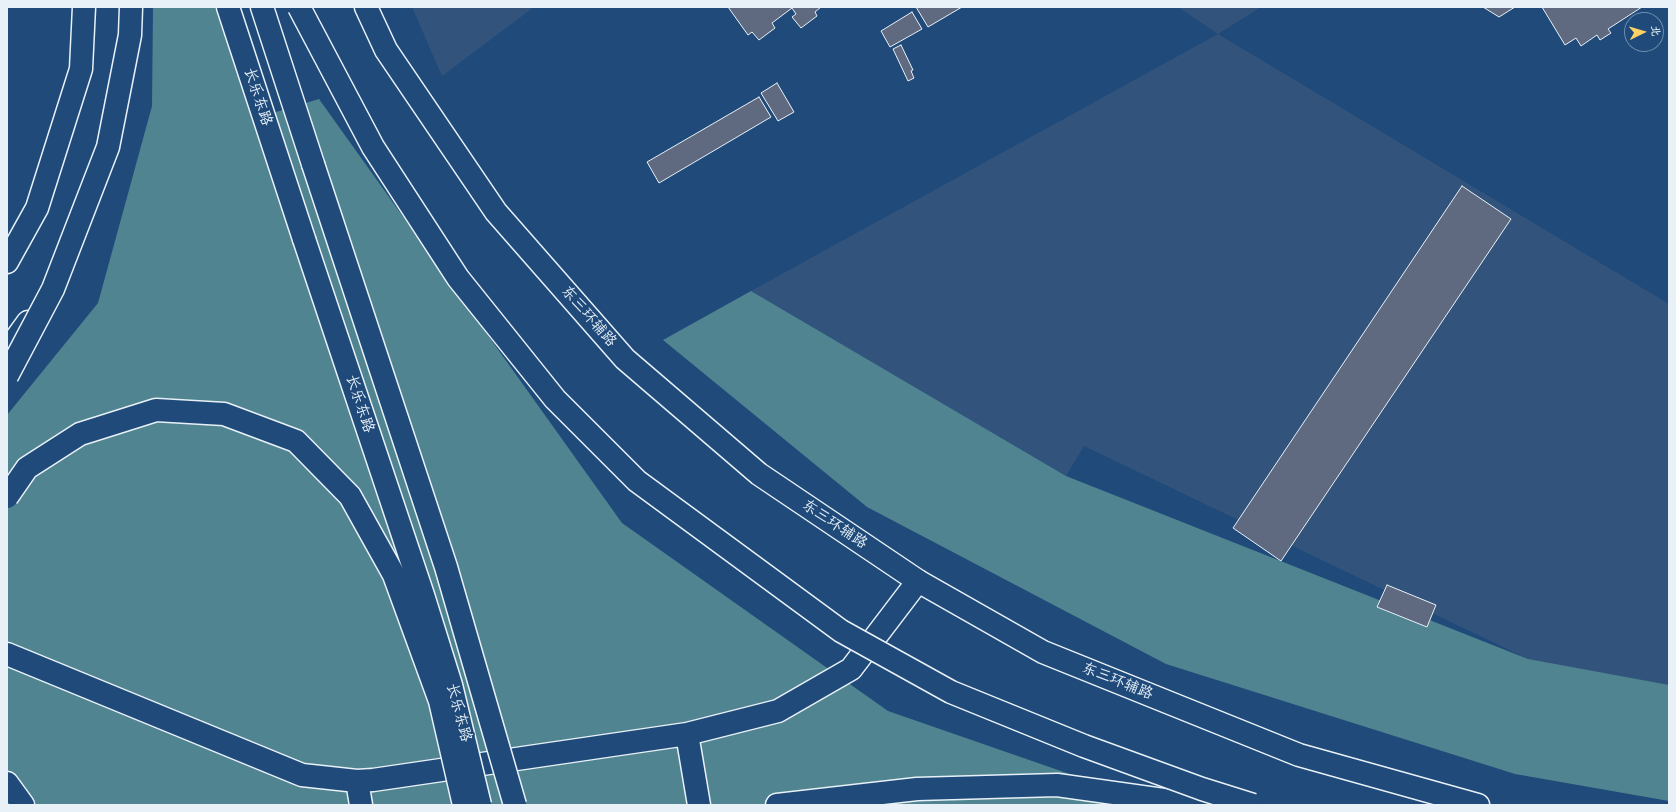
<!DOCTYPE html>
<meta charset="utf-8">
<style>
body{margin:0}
#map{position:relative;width:1676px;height:812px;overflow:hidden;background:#1f4a7a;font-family:Mynerve,"LXGW WenKai TC",sans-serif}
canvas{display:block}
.frame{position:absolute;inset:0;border:8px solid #e8f1f8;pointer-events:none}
.north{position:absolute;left:1624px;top:12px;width:40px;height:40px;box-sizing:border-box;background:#1f4a7a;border:1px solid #6f8dac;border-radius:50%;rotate:85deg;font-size:11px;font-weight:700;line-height:16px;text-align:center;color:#e8f1f8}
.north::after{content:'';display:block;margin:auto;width:14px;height:18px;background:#ffd166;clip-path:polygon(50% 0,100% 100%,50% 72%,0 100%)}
</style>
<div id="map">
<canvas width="1676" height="812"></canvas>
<div class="frame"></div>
<div class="north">北</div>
</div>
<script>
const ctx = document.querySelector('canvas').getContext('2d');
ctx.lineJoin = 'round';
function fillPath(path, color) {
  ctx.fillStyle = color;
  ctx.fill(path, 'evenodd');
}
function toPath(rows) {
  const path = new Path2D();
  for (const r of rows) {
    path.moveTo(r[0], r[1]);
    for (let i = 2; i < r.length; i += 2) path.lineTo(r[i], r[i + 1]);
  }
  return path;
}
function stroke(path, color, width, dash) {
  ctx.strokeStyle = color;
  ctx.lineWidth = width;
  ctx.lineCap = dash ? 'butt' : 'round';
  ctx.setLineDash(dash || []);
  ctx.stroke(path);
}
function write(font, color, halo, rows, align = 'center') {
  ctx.font = font + ' Mynerve,"LXGW WenKai TC",sans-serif';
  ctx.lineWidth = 3.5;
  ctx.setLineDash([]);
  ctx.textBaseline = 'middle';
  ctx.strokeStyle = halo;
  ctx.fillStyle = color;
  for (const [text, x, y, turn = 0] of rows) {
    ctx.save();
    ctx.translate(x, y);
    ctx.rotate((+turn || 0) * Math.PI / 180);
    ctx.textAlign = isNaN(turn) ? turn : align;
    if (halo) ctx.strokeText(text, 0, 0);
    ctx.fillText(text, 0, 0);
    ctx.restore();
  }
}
const built = toPath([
 [412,7,534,7,442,76],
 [1178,7,1261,7,1218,34,1669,304,1669,694,1528,659,1084,446,1066,476,751,291,1218,34]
]);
const green = toPath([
 [153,7,215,7,253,119,319,99,622,523,888,711,1159,805,7,805,7,415,98,303,152,106],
 [751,291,1066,476,1528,659,1669,685,1669,801,1515,774,1166,664,867,507,663,340]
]);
const building = toPath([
 [728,7,821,7,815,12,817,16,801,28,792,17,796,14,792,8,772,23,775,28,759,40,752,32,748,35,728,7],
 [916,7,962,7,928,27,916,7],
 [1483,7,1515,7,1499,17,1483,7],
 [1542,7,1642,7,1608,29,1611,33,1600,40,1597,35,1581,46,1576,38,1565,45,1542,7],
 [912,12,922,29,890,47,881,31,912,12],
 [901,45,913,70,911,71,914,78,908,81,893,49,901,45],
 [777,83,794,112,778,121,761,93,777,83],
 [759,97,771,117,659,183,647,162,759,97],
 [1462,186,1511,219,1281,561,1233,528,1462,186],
 [1387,585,1436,605,1427,627,1377,607,1387,585]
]);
const minor = toPath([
 [7,654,302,775,357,781,373,780,687,734,778,711,851,669,918,581],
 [687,734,699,805],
 [357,781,361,805]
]);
const major = toPath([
 [228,7,304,239],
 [262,7,313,164],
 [366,7,386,50,496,212,625,359,759,474,918,581,1043,652,1299,755,1478,805],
 [7,262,37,208,81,69,84,7]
]);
const highway = toPath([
 [7,351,28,322],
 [7,783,23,805],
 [777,805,917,789,1057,785,1199,805]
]);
const majorBridge = toPath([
 [313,164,446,567,515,805],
 [304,239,423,595,451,685,480,805]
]);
const highwayBridge = toPath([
 [299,7,373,147,458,278,555,399,637,481,841,631,951,692,1084,746,1202,789,1253,805],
 [7,376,53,289,108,147,130,35,131,7],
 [7,497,27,468,80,434,156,410,224,414,296,441,350,496,394,575,440,701,464,805]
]);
const streetNames = [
 ["长乐东路",257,97,72],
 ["东三环辅路",588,317,49],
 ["长乐东路",359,404,72],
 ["东三环辅路",834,525,34],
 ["东三环辅路",1117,682,22],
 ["长乐东路",458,713,75]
];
fillPath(built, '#32547c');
fillPath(green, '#508490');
fillPath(building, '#5f6a80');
stroke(building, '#e8f1f8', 1);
stroke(minor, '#e8f1f8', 25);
stroke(major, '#e8f1f8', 25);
stroke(highway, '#e8f1f8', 25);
stroke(minor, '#1f4a7a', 22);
stroke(major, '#1f4a7a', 22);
stroke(highway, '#1f4a7a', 22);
stroke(majorBridge, '#e8f1f8', 25, []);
stroke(highwayBridge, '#e8f1f8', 25, []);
stroke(majorBridge, '#1f4a7a', 22);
stroke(highwayBridge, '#1f4a7a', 22);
write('15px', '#e8f1f8', '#1f4a7a', streetNames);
</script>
